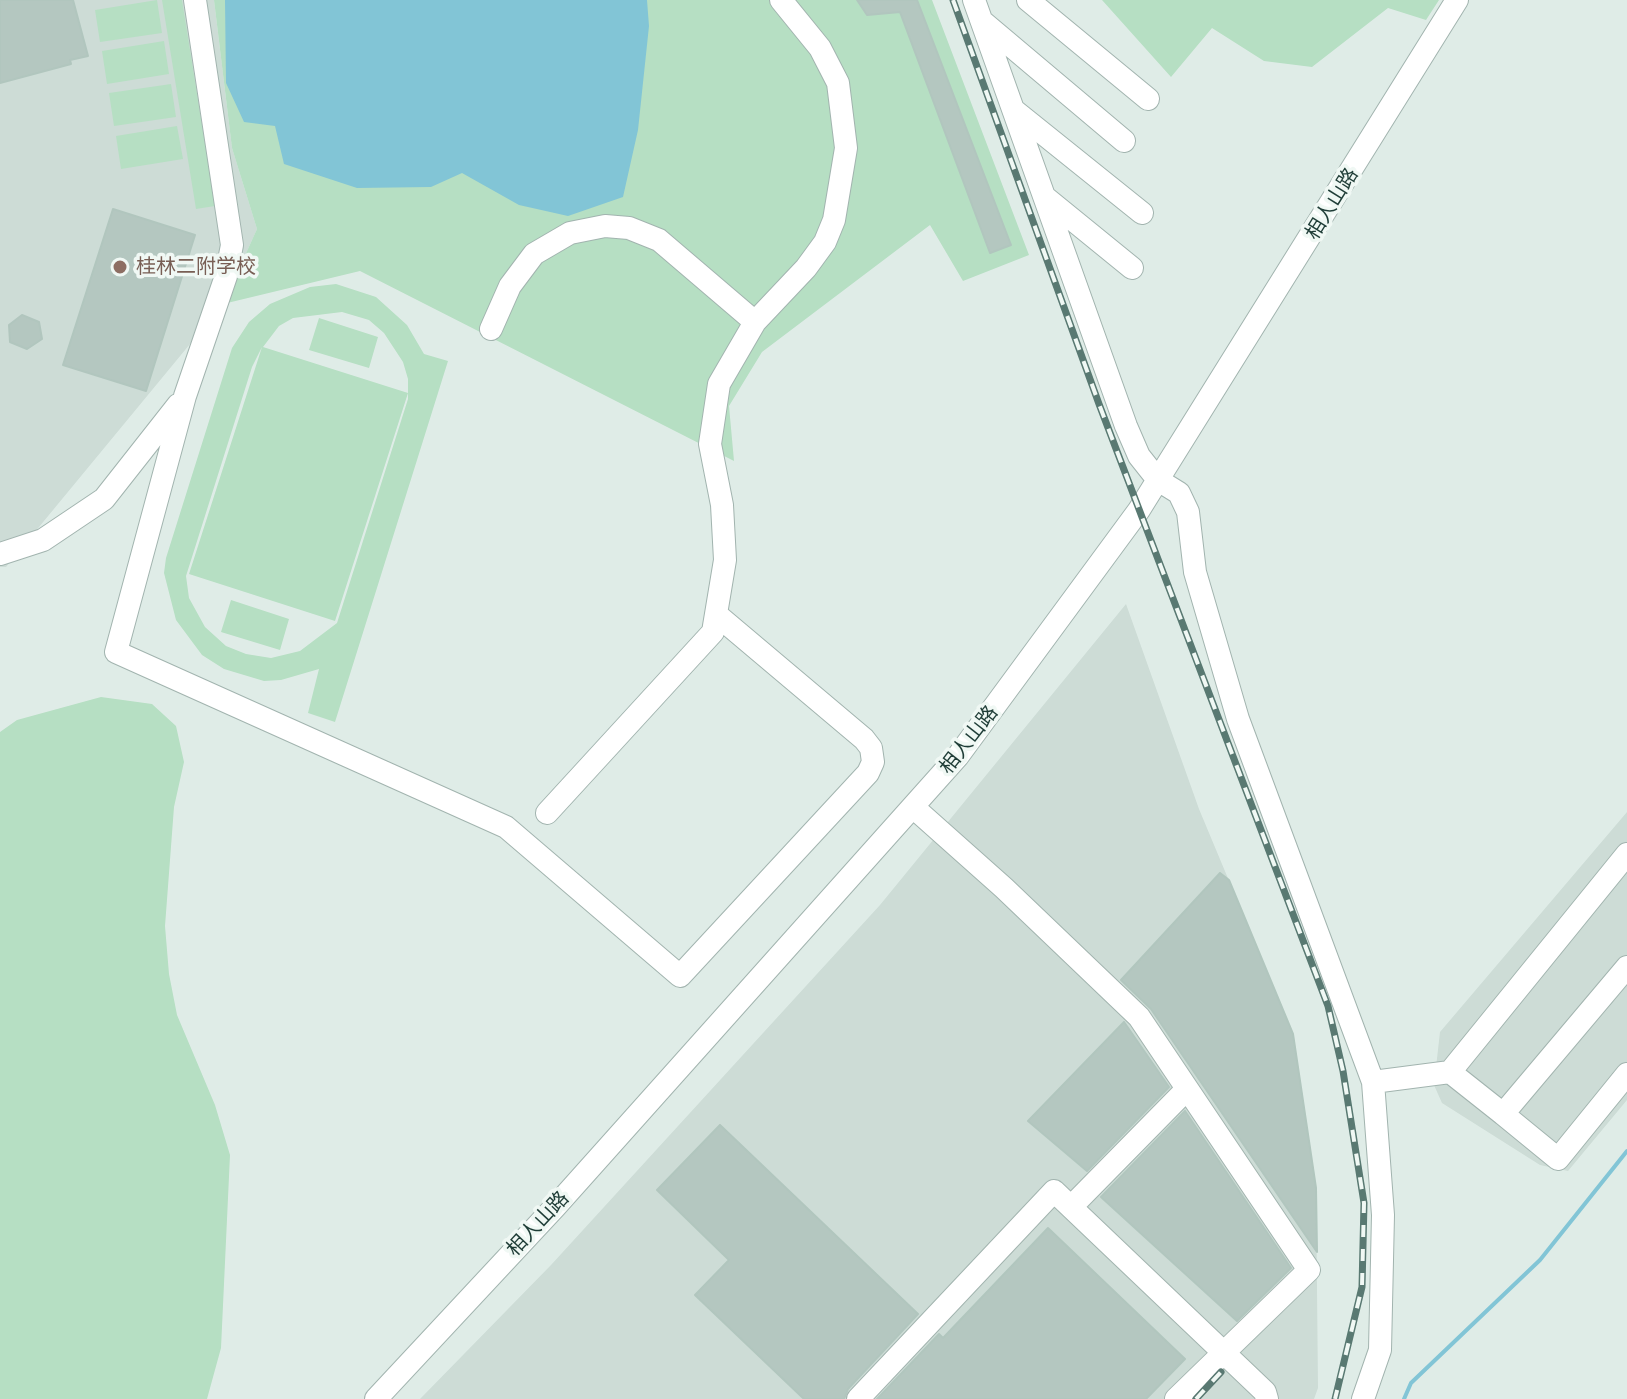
<!DOCTYPE html>
<meta charset="utf-8">
<style>
body{margin:0}
canvas{display:block;background:#dfece7}
</style>
<canvas width="1627" height="1399"></canvas>
<script>
const ctx = document.querySelector('canvas').getContext('2d');
ctx.lineJoin = 'round';
function fillPath(path, color) {
  ctx.fillStyle = color;
  ctx.fill(path, 'evenodd');
}
function toPath(rows) {
  const path = new Path2D();
  for (const r of rows) {
    path.moveTo(r[0], r[1]);
    for (let i = 2; i < r.length; i += 2) path.lineTo(r[i], r[i + 1]);
  }
  return path;
}
function stroke(path, color, width, dash) {
  ctx.strokeStyle = color;
  ctx.lineWidth = width;
  ctx.lineCap = dash ? 'butt' : 'round';
  ctx.setLineDash(dash || []);
  ctx.stroke(path);
}
function write(font, color, halo, rows, align = 'center') {
  ctx.font = font + ' Inter,"Noto Sans SC",sans-serif';
  ctx.lineWidth = 7;
  ctx.setLineDash([]);
  ctx.textBaseline = 'middle';
  ctx.strokeStyle = halo;
  ctx.fillStyle = color;
  for (const [text, x, y, turn = 0] of rows) {
    ctx.save();
    ctx.translate(x, y);
    ctx.rotate((+turn || 0) * Math.PI / 180);
    ctx.textAlign = isNaN(turn) ? turn : align;
    if (halo) ctx.strokeText(text, 0, 0);
    ctx.fillText(text, 0, 0);
    ctx.restore();
  }
}
const built = toPath([
 [0,0,214,0,232,148,257,229,223,304,6,567,0,567],
 [1126,604,1199,809,1293,1034,1316,1188,1318,1388,1314,1399,420,1399,551,1265,880,905],
 [1627,812,1627,1100,1568,1171,1540,1165,1442,1103,1434,1085,1440,1032]
]);
const green = toPath([
 [157,0,162,33,100,42,95,10],
 [162,0,182,0,215,206,196,209],
 [214,0,932,0,1029,255,963,281,930,225,762,352,729,406,734,461,360,271,223,304,257,229,232,148],
 [1102,0,1439,0,1426,20,1388,8,1312,67,1264,61,1212,28,1171,77],
 [164,41,169,74,107,84,102,51],
 [171,84,176,117,114,126,109,93],
 [177,126,183,159,121,169,116,136],
 [336,284,376,297,407,325,424,354,448,361,335,722,308,713,319,669,281,680,264,681,224,669,202,655,176,620,164,573,166,558,232,348,249,322,270,304,310,287],
 [342,312,369,320,384,333,403,362,408,379,408,399,337,623,300,651,271,658,246,654,226,646,205,627,189,598,186,576,252,367,262,347,189,574,335,621,408,393,263,347,279,326,293,318],
 [319,318,378,337,369,368,309,350],
 [231,600,289,619,280,650,221,632],
 [101,697,152,704,176,726,184,762,174,807,165,926,169,974,177,1015,215,1105,230,1155,221,1348,207,1399,0,1399,0,732,17,720]
]);
const water = toPath([
 [225,0,647,0,649,26,638,130,623,197,568,216,519,205,462,173,431,187,357,188,284,164,275,126,244,122,226,83]
]);
const stream = toPath([
 [1404,1399,1411,1383,1540,1260,1627,1151]
]);
const building = toPath([
 [0,0,73,0,88,56,70,60,71,64,0,83,0,0],
 [857,0,917,0,1011,245,990,253,900,12,867,15,857,0],
 [113,209,195,235,146,391,63,365,113,209],
 [22,315,39,322,42,339,27,349,10,342,9,325,22,315],
 [1220,873,1229,880,1293,1034,1316,1188,1317,1252,1151,1009,1121,980,1220,873],
 [1124,1022,1169,1087,1087,1171,1028,1121,1124,1022],
 [1185,1111,1291,1268,1237,1321,1101,1197,1185,1111],
 [720,1125,918,1314,848,1389,844,1399,804,1399,695,1295,729,1260,657,1190,720,1125],
 [1048,1228,1185,1359,1146,1399,877,1399,939,1334,943,1338,1048,1228]
]);
const minor = toPath([
 [195,0,232,245,226,276,185,396,116,652,506,827,680,976,868,773,873,762,871,748,864,739,717,615],
 [974,0,1126,426,1139,456,1158,480,1179,493,1188,512,1195,572,1238,719,1373,1082,1383,1215,1380,1350,1363,1399],
 [1028,0,1148,99],
 [984,23,1124,141],
 [1015,111,1142,213],
 [1046,198,1132,268],
 [491,329,510,286,534,254,570,233,605,226,629,228,659,240,755,322],
 [0,554,43,540,104,499,178,405],
 [913,807,1004,888,1139,1017,1309,1270,1176,1399],
 [547,813,713,632,725,560,722,505,710,444,719,384,755,322,806,268,825,242,834,220,846,148,838,83,820,48,781,0],
 [1450,1072,1503,1114,1627,967],
 [1373,1082,1450,1072,1627,854],
 [1503,1114,1558,1159,1627,1074],
 [1071,1207,1187,1089],
 [376,1399,555,1207,958,756,1139,510,1457,0],
 [858,1399,1054,1191,1265,1392,1267,1399]
]);
const rail = toPath([
 [953,0,1099,404,1328,1006,1343,1071,1364,1203,1362,1287,1335,1399],
 [1196,1399,1221,1372]
]);
const markers = [
 [120,267,8,"#8d6e63"]
];
const streetNames = [
 ["相人山路",1332,204,-58],
 ["相人山路",969,740,-52],
 ["相人山路",538,1224,-47]
];
const educationNames = [
 ["桂林二附学校",136,267]
];
fillPath(built, '#cddcd6');
fillPath(green, '#b6dfc3');
fillPath(water, '#82c5d6');
stroke(stream, '#82c5d6', 4);
fillPath(building, '#b4c7c0');
stroke(building, '#b1c6be', 2);
stroke(minor, '#a2b4af', 24);
stroke(minor, '#fff', 22);
stroke(rail, '#597972', 7);
stroke(rail, '#f0f8f4', 4, [12]);
for (const [x, y, r, color] of markers) {
  const dot = new Path2D();
  dot.arc(x, y, r, 0, 2 * Math.PI);
  ctx.fillStyle = color;
  ctx.fill(dot);
  stroke(dot, '#f0f8f4', 3);
}
write('20px', '#1f3d37', '#f0f8f4', streetNames);
write('20px', '#785e54', '#f0f8f4', educationNames, 'left');
</script>
